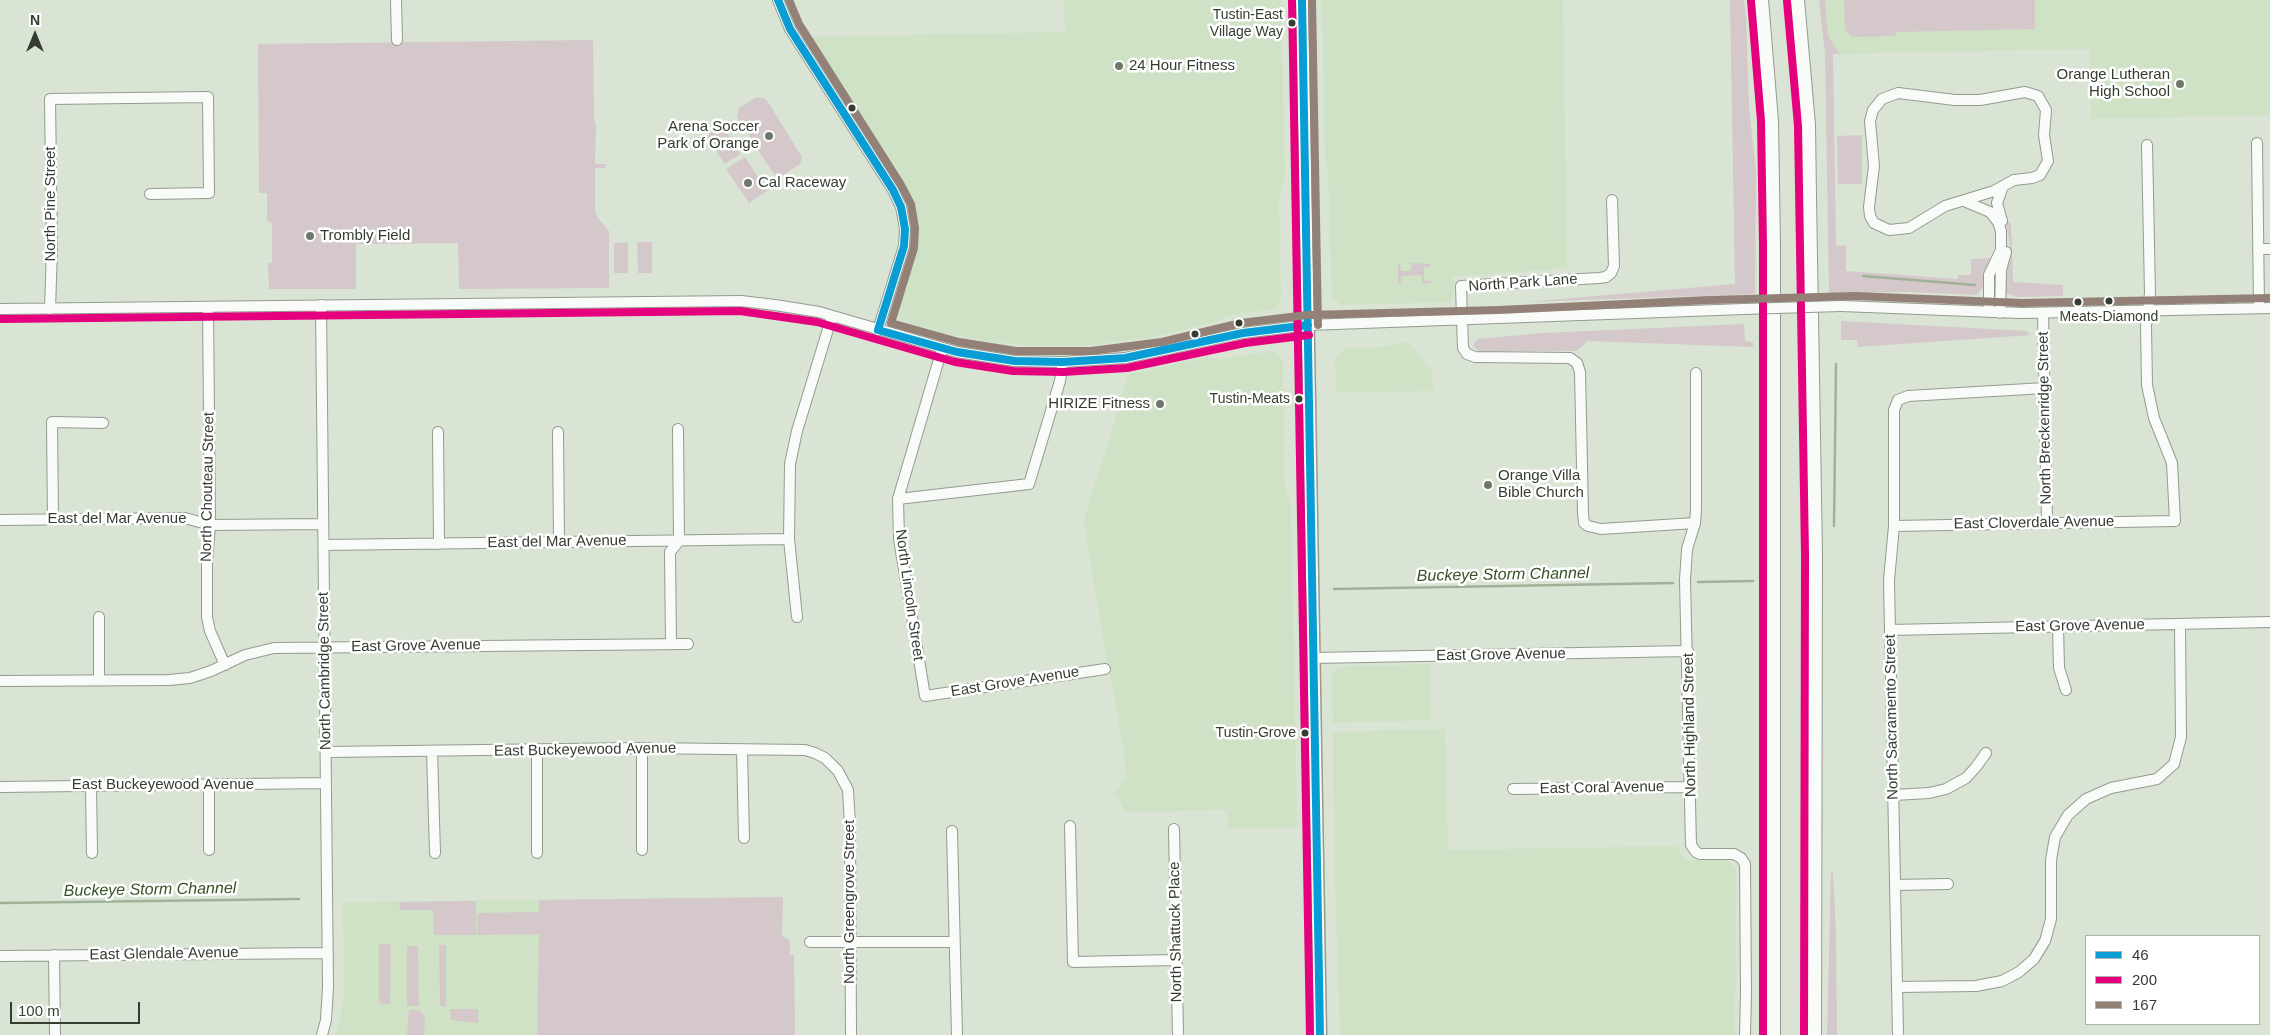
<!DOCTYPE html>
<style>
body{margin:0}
#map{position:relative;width:2270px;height:1035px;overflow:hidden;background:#d9e4d4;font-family:Helvetica,sans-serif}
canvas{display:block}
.legend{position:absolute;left:2085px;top:935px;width:175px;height:90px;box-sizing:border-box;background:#fff;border:1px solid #aeb1ad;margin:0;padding:6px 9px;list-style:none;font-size:15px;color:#353d31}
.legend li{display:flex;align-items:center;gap:10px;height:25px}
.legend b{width:25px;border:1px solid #aeb1ad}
.north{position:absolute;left:10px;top:10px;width:50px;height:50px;-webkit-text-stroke:4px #fff;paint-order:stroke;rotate:0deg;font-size:14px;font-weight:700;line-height:20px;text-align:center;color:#353d31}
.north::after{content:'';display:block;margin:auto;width:18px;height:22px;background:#353d31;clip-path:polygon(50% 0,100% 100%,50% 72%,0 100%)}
.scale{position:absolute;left:10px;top:1002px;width:130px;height:22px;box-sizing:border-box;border:2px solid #353d31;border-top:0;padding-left:6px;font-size:15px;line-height:18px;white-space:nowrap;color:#353d31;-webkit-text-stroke:4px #fff;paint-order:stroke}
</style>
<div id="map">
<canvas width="2270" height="1035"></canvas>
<ul class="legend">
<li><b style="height:6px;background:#089ed5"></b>46</li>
<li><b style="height:6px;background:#e5007d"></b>200</li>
<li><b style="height:6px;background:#938177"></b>167</li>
</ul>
<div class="north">N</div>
<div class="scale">100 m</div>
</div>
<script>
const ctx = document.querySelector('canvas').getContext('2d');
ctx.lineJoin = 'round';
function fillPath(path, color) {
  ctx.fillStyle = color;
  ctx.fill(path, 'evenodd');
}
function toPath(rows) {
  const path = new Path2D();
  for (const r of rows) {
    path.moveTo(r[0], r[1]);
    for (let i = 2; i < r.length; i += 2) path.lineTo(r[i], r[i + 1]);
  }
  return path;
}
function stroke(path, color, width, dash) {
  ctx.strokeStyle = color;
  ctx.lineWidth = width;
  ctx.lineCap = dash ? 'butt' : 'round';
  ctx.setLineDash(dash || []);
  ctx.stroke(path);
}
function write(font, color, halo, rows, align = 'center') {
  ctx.font = font + ' Helvetica,sans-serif';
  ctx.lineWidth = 5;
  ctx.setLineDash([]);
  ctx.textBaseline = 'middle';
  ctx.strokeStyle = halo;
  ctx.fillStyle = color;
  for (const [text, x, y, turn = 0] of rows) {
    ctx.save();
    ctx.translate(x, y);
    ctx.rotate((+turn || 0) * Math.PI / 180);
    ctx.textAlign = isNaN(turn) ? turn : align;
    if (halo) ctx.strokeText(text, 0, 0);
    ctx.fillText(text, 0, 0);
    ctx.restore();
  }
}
const built = toPath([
 [1064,0,1281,0,1285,177,1279,201,1281,300,1274,309,1231,315,1214,322,1153,337,1086,346,1033,346,983,341,941,332,900,320,896,313,913,261,916,243,917,222,911,202,905,188,808,37,1065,32],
 [1322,0,1563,0,1567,268,1453,277,1454,295,1449,302,1341,305,1332,297,1328,170,1325,159],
 [1819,0,2270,0,2270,115,2091,119,2090,49,1825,54],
 [1408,341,1428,367,1432,367,1433,391,1336,392,1335,358,1345,348,1381,347],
 [1273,351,1283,360,1284,478,1291,509,1297,827,1228,829,1227,810,1125,812,1115,792,1124,779,1126,771,1123,745,1095,592,1084,520,1129,374,1207,357,1220,359],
 [1430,664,1431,720,1333,723,1332,674,1336,669,1342,667],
 [1445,729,1448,850,1677,846,1682,857,1689,860,1728,860,1736,869,1735,1035,1340,1035,1334,853,1333,732],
 [783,897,782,936,790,941,790,955,794,955,795,1035,337,1035,344,995,343,902]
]);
const green = toPath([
 [1730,0,1744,0,1746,16,1749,108,1756,171,1755,294,1526,302,1735,284],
 [1819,0,1825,0,1828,36,1840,54,1833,54,1836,245,1846,246,1846,271,1958,279,1958,275,1971,275,1971,259,1994,258,1988,264,1983,287,1977,295,1908,292,1829,293,1825,54],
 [1844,0,2035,0,2035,29,1896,32,1895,36,1852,37,1845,30],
 [593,40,594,121,596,122,595,164,607,164,604,168,595,168,595,211,598,218,609,231,609,288,459,289,458,243,356,244,356,289,269,289,268,263,272,262,272,223,267,221,267,193,259,193,258,44],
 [757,97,766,99,802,157,800,164,783,175,777,175,773,173,737,117,739,108],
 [719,127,724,128,740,153,738,156,726,163,723,162,708,137,709,133],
 [1862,135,1862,184,1838,184,1837,136],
 [745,157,767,191,749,203,726,169],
 [2006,220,2011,224,2013,282,2063,285,2063,296,2017,297,2006,293,2004,276,2010,247],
 [628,242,628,273,614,273,614,243],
 [637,242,652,242,652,273,638,273],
 [1411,263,1431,264,1430,267,1424,267,1424,281,1431,281,1431,283,1422,284,1422,275,1401,276,1401,283,1398,283,1398,264,1400,264,1401,271,1411,271],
 [1841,321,2026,331,2031,335,1858,347,1857,340,1841,340],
 [1744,324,1745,341,1753,342,1753,347,1588,341,1576,351,1479,351,1473,346,1477,339,1544,333],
 [1831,871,1833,873,1836,933,1837,1035,1827,1035],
 [783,897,782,936,790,941,790,955,794,955,795,1035,537,1035,539,934,477,935,477,913,539,912,539,900],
 [476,901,476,935,434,935,433,910,400,910,399,902],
 [379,944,391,944,390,1005,379,1003],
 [439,945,446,945,446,1006,440,1006],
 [407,946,418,946,419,1006,407,1006],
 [450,1009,478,1009,478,1023,451,1020],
 [409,1010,419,1010,425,1017,424,1035,407,1035]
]);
const stream = toPath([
 [1863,276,1975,285],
 [1834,526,1836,364],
 [1698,582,1753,581],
 [1334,589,1673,583],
 [0,903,299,899]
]);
const minor = toPath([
 [396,0,397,40],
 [778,0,790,29,893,190,901,207,905,229,904,246,878,330],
 [2025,92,2038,96,2046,110,2044,135,2048,161,2040,175,2032,178,2014,180,1994,191,1945,206,1909,228,1889,230,1874,223,1870,216,1869,207,1874,166,1870,121,1873,110,1882,99,1898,93,1955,100,1980,100,2025,92],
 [2257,143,2259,308],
 [1612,200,1614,266,1611,273,1606,277,1599,278,1461,286,1463,348,1467,354,1475,357,1570,358,1577,363,1580,372,1583,513,1584,523,1588,526,1601,529,1695,523],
 [1964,201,1990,212,1998,222,2001,231,2001,250,1989,275,1989,312],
 [2002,221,1997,203,2003,186],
 [2258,249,2270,249],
 [321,305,328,987,326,1020,322,1035],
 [1841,306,2022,313,2270,308],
 [208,307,210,525,207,563,207,617,210,631,225,665],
 [0,309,741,301,775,305,819,312,957,352,1015,361,1063,362,1125,358,1243,333,1308,325,1744,309],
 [50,309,52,249,50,99,208,97,209,193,150,194],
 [2000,313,2001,270,2006,252],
 [2043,313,2047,523],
 [942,349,898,499,899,539,925,696,1105,669],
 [1696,373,1696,509,1695,523,1687,549,1685,580,1691,845,1696,852,1700,854,1734,854,1741,858,1745,864,1746,993,1745,1035],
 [438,432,439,544],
 [558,432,559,542],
 [898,499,1029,484,1060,381,1063,362],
 [53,519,52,422,103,423],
 [0,520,185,518,210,525,323,524],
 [1894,526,2175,521,2172,463,2154,418,2147,385,2146,326,2150,293,2147,145],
 [324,545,789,539],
 [99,617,99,680],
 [797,617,789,539,790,464,797,431,832,316],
 [2058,626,2059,668,2066,690],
 [1890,630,2270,622],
 [671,644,670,552,679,541,678,429],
 [1313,658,1688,651],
 [0,681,169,680,190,678,211,671,245,655,274,648,688,644],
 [642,748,642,850],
 [742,749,744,838],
 [432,751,435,853],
 [326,752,642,748,805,750,815,753,825,758,838,771,848,790,850,825,851,1035],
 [91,785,92,853],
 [209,785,209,850],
 [0,787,326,783],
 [1513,789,1691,787],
 [1894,795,1929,793,1946,789,1966,778,1976,767,1986,753],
 [1070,826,1073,962,1176,960],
 [1174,829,1178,1035],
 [952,831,957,1035],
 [537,853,537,750],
 [1895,885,1948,884],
 [810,942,954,942],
 [54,955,55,1035],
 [0,956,328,953],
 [1897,987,1976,986,2002,981,2019,972,2034,959,2045,941,2051,919,2051,860,2055,837,2068,815,2086,799,2111,788,2157,779,2174,764,2181,737,2180,624],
 [1898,1035,1889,580,1894,526,1894,410,1898,400,1908,396,2045,388]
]);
const major = toPath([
 [1302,0,1320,1035]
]);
const highway = toPath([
 [1761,0,1771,121,1773,245,1773,1035],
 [1797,0,1808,125,1809,197,1815,555,1814,1035]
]);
const minorBridge = toPath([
 [1744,309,1841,306]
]);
const bus1 = toPath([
 [778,0,790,29,893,190,901,207,905,229,904,246,878,330],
 [1302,0,1320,1035],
 [878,330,957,352,1015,361,1063,362,1125,358,1243,333,1308,325]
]);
const bus2 = toPath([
 [1292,0,1310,1035],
 [1751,1,1761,121,1763,245,1763,1035],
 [1787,1,1798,126,1805,555,1804,1035],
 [0,319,740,311,817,322,955,362,1013,371,1063,372,1127,368,1245,343,1309,335]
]);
const bus3 = toPath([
 [789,0,799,24,901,185,911,204,915,228,914,248,891,323,959,342,1016,351,1091,351,1162,342,1241,323,1307,315,1499,310,1709,300,1856,296,2022,303,2270,298],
 [1312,0,1318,325]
]);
const markers = [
 [1292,23,4.5,"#353d31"],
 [1119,66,5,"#6e776a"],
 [2180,84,5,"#6e776a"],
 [852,108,4.5,"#353d31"],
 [769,136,5,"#6e776a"],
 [748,183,5,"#6e776a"],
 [310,236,5,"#6e776a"],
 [2109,301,4.5,"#353d31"],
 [2078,302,4.5,"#353d31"],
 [1239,323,4.5,"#353d31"],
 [1195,334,4.5,"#353d31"],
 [1299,399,4.5,"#353d31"],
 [1160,404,5,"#6e776a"],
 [1488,485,5,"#6e776a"],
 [1305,733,4.5,"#353d31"]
];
const busNames = [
 ["Tustin-East",1283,15],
 ["Village Way",1283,32],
 ["Meats-Diamond",2109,317,"center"],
 ["Tustin-Meats",1290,399],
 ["Tustin-Grove",1296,733]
];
const poiNames = [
 ["24 Hour Fitness",1129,66],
 ["Orange Lutheran",2170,75,"right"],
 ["High School",2170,92,"right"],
 ["Arena Soccer",759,127,"right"],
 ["Park of Orange",759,144,"right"],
 ["Cal Raceway",758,183],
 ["Trombly Field",320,236],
 ["HIRIZE Fitness",1150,404,"right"],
 ["Orange Villa",1498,476],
 ["Bible Church",1498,493]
];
const streetNames = [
 ["North Pine Street",51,204,-90],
 ["North Park Lane",1523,283,-4],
 ["North Breckenridge Street",2045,418,-91],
 ["North Chouteau Street",208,487,-89],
 ["East del Mar Avenue",117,519],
 ["East Cloverdale Avenue",2034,523,-1],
 ["East del Mar Avenue",557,542,-1],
 ["North Lincoln Street",909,595,82],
 ["East Grove Avenue",2080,626,-1],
 ["East Grove Avenue",416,646,-1],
 ["East Grove Avenue",1501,655,-1],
 ["North Cambridge Street",325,671,-91],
 ["East Grove Avenue",1015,682,-9],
 ["North Sacramento Street",1892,717,-91],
 ["North Highland Street",1690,725,-91],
 ["East Buckeyewood Avenue",585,750,-1],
 ["East Buckeyewood Avenue",163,785],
 ["East Coral Avenue",1602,788,-1],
 ["North Greengrove Street",850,902,-90],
 ["North Shattuck Place",1176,932,-91],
 ["East Glendale Avenue",164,954,-1]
];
const waterNames = [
 ["Buckeye Storm Channel",1503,575,-1],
 ["Buckeye Storm Channel",150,890,-1]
];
fillPath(built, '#cfe2c6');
fillPath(green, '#d4c8ca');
stroke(stream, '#a0b198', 2.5);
stroke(minor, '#939c8f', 12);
stroke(major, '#939c8f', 15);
stroke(highway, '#939c8f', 16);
stroke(minor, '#f9fbf9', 10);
stroke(major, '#f9fbf9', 12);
stroke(highway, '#f9fbf9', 14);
stroke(minorBridge, '#939c8f', 12, []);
stroke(minorBridge, '#f9fbf9', 10);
stroke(bus1, '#089ed5', 8);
stroke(bus2, '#e5007d', 8);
stroke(bus3, '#938177', 8);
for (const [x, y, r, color] of markers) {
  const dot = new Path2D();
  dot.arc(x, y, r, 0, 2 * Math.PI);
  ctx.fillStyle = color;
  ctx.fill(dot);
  stroke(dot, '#fff', 2);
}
write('14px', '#353d31', '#fff', busNames, 'right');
write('15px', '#353d31', '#fff', poiNames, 'left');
write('15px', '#353d31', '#fff', streetNames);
write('italic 16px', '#355227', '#fff', waterNames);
</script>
